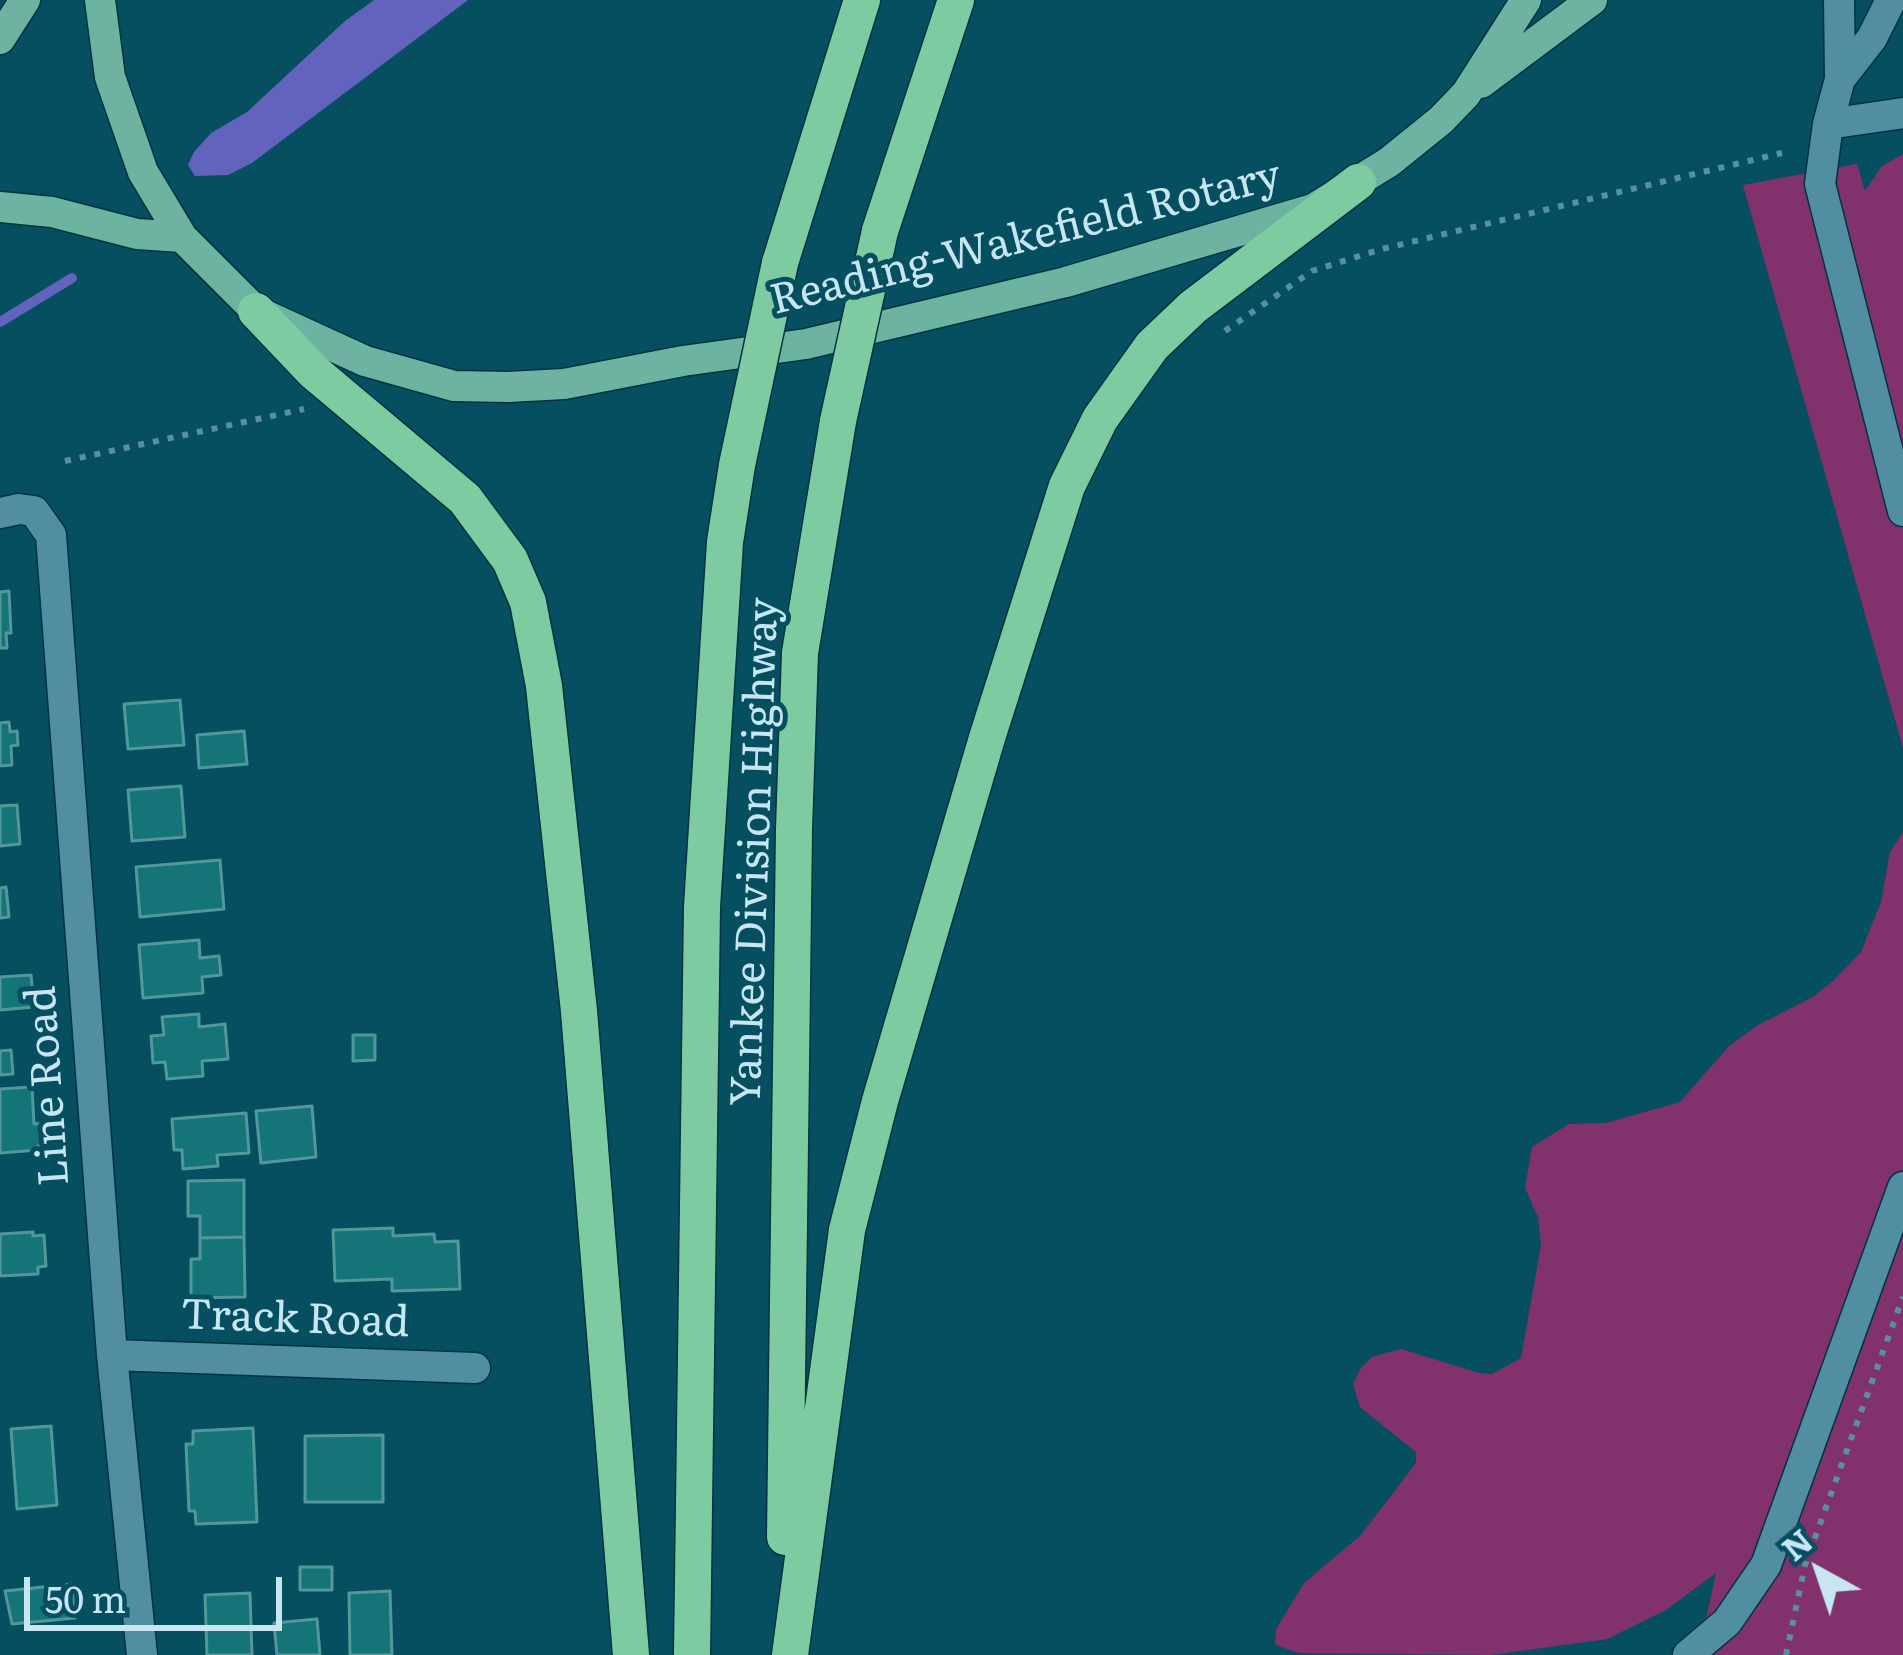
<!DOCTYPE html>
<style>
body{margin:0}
#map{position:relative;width:1903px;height:1655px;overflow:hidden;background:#064f61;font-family:Literata,serif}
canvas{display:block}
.north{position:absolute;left:1759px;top:1511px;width:120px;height:120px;-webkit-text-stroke:9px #064f61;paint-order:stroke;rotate:320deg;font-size:33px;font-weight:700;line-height:48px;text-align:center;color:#c8e6f1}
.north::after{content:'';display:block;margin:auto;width:42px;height:54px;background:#c8e6f1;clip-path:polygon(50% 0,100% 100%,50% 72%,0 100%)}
.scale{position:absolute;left:24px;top:1577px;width:258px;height:54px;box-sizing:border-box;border:6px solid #c8e6f1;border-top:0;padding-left:15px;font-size:36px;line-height:42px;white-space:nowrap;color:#c8e6f1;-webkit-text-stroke:9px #064f61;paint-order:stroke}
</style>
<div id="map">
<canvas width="1903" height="1655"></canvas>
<div class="north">N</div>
<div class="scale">50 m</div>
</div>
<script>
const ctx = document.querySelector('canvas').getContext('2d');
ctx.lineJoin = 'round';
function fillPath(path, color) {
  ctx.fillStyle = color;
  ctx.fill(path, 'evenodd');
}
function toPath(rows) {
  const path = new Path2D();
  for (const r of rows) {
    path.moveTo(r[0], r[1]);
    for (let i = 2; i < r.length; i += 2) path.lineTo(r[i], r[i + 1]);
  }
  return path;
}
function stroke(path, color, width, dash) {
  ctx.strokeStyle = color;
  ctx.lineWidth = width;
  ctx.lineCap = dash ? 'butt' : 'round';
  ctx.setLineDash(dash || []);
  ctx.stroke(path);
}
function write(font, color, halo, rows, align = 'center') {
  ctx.font = font + ' Literata,serif';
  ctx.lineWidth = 10;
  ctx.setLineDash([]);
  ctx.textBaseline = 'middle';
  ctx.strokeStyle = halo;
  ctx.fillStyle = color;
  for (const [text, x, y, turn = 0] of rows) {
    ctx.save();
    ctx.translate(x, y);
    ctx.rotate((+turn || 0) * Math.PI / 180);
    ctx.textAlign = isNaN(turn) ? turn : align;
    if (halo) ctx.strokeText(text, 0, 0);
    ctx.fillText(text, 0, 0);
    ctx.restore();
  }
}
const green = toPath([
 [1903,154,1903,748,1743,185,1857,164,1865,191,1882,166],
 [1903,832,1903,1655,1698,1655,1716,1573,1666,1610,1607,1639,1491,1655,1299,1653,1275,1645,1276,1629,1304,1583,1360,1536,1416,1463,1416,1452,1360,1407,1353,1384,1361,1368,1372,1357,1401,1349,1479,1373,1492,1374,1521,1358,1541,1245,1538,1217,1525,1188,1532,1147,1569,1124,1606,1123,1680,1102,1729,1046,1758,1025,1813,997,1833,981,1861,952,1881,902,1890,852]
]);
const water = toPath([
 [374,0,468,0,252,163,228,175,195,176,188,165,194,152,211,133,247,112,345,21]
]);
const stream = toPath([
 [0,322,72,278]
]);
const building = toPath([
 [9,591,11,633,6,633,7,648,0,648,0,592,9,591],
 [180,700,184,745,128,749,124,704,180,700],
 [9,722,10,732,17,731,18,745,11,746,12,765,0,766,0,723,9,722],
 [244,731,247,764,199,768,197,735,244,731],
 [181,786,185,837,132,841,128,790,181,786],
 [17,805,20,844,0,846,0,806,17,805],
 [220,860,224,909,140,917,136,867,220,860],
 [6,887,9,917,0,918,0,888,6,887],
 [199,940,200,958,219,956,221,975,202,977,203,993,143,998,139,945,199,940],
 [31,975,34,1007,0,1010,0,977,31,975],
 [199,1014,199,1027,225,1024,228,1059,202,1061,203,1076,167,1079,165,1062,153,1063,151,1036,164,1035,162,1017,199,1014],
 [353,1035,375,1035,375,1060,353,1061,353,1035],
 [11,1050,13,1074,0,1075,0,1051,11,1050],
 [32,1087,34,1124,49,1123,51,1144,38,1146,38,1150,0,1153,0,1089,32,1087],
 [312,1106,316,1157,261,1163,256,1111,312,1106],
 [246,1113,249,1153,217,1155,218,1166,183,1169,182,1150,174,1150,172,1119,246,1113],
 [244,1180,244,1237,200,1238,200,1216,188,1216,188,1181,244,1180],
 [393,1228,393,1236,434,1234,435,1242,458,1241,460,1289,392,1291,392,1279,335,1281,333,1230,393,1228],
 [33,1232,33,1236,44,1235,46,1266,38,1267,38,1274,0,1276,0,1234,33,1232],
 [244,1237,245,1297,191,1298,191,1259,200,1259,200,1238,244,1237],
 [51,1426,57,1505,17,1509,11,1429,51,1426],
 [253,1428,257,1522,196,1524,195,1511,189,1511,186,1444,193,1444,193,1431,253,1428],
 [383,1435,383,1502,305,1502,305,1436,383,1435],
 [300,1567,332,1567,332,1590,300,1590,300,1567],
 [72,1584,75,1618,12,1624,5,1591,72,1584],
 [390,1591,392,1655,350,1655,349,1593,390,1591],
 [250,1593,252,1655,207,1655,205,1595,250,1593],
 [317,1619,320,1655,277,1655,274,1623,317,1619]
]);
const path = toPath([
 [1225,331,1312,271,1382,249,1782,153],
 [65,461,304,409],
 [1786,1655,1805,1565,1903,1297]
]);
const minor = toPath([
 [1839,0,1840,79,1828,124,1820,184,1903,511],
 [1840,79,1872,38,1891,0],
 [1828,124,1903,113],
 [0,513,19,509,34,511,51,535,112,1355,142,1655],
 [112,1355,475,1368],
 [1688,1655,1727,1622,1766,1565,1903,1187]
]);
const major = toPath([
 [100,0,110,77,143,172,182,237,256,311,365,361,454,386,508,387,564,384,683,361,806,344,1066,282,1313,209,1389,162,1441,120,1466,94,1526,0],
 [0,39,25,0],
 [1481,83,1592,0],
 [0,207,52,212,137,234,182,237]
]);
const highway = toPath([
 [880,231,956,0],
 [780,263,862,0],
 [256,311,314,372,465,499,510,560,528,602,544,686,579,1011,631,1655],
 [785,1537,794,829,800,653,838,421],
 [692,1655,702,907,725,542,737,465],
 [790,1655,847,1230,880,1101,987,738,1067,486,1100,419,1152,346,1193,307,1358,182]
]);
const highwayBridge = toPath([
 [838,421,880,231],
 [737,465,780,263]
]);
const streetNames = [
 ["Reading-Wakefield Rotary",1026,239,-14],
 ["Yankee Division Highway",756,852,-88],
 ["Line Road",49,1086,-94],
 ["Track Road",295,1320,2]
];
fillPath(green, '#81316b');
fillPath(water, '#6163bc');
stroke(stream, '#6163bc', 10);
fillPath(building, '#157478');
stroke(building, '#52979a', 3);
stroke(minor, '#003340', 33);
stroke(major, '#003340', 33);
stroke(highway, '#003340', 39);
stroke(path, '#59909f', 6, [6, 9]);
stroke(minor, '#518ea1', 30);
stroke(major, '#6cb3a2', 30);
stroke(highway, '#7ecba2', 36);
stroke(highwayBridge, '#003340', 39, []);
stroke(highwayBridge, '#7ecba2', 36);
write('42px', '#c8e6f1', '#064f61', streetNames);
</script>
